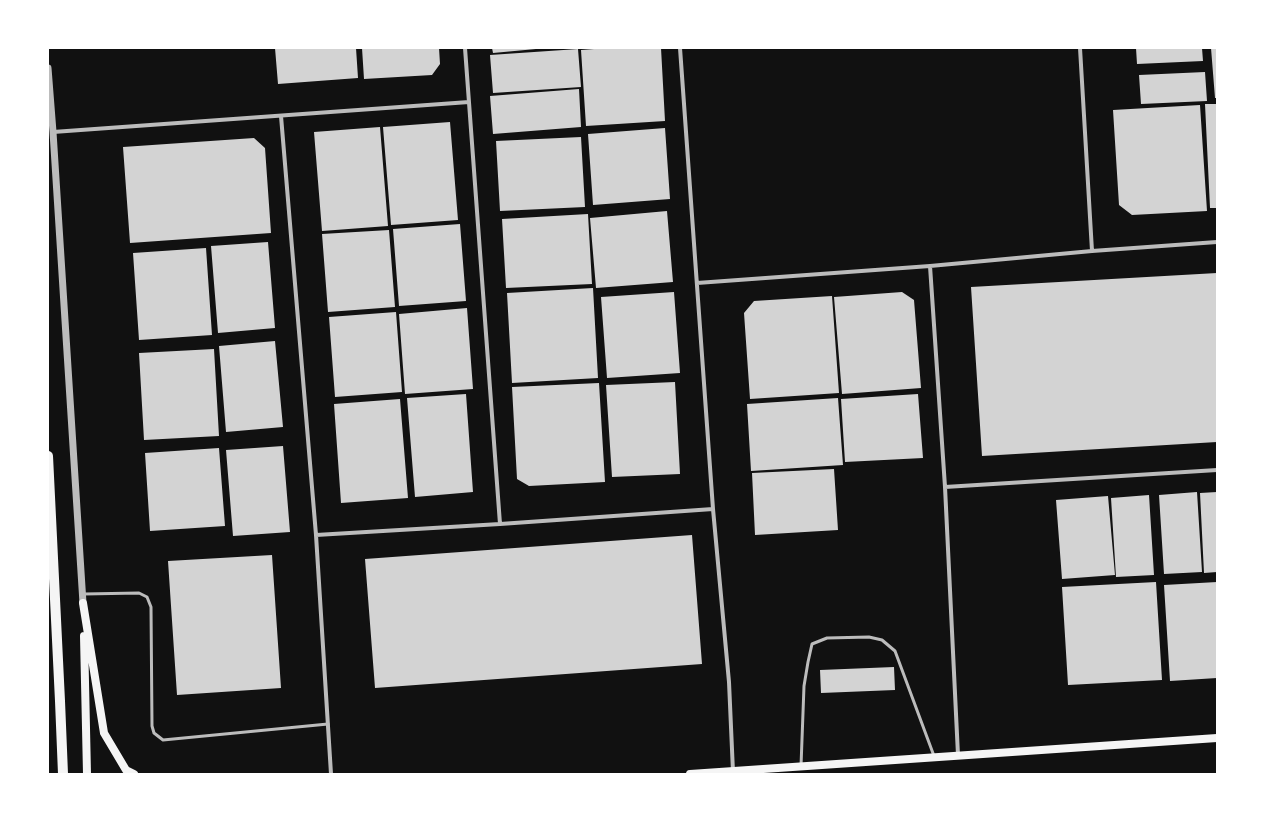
<!DOCTYPE html>
<style>
body{margin:0}
#map{position:relative;width:1265px;height:822px;overflow:hidden;background:#111;font-family:Quicksand,sans-serif}
canvas{display:block}
.frame{position:absolute;inset:0;border:49px solid #fff;pointer-events:none}
</style>
<div id="map">
<canvas width="1265" height="822"></canvas>
<div class="frame"></div>
</div>
<script>
const ctx = document.querySelector('canvas').getContext('2d');
ctx.lineJoin = 'round';
function fillPath(path, color) {
  ctx.fillStyle = color;
  ctx.fill(path, 'evenodd');
}
function toPath(rows) {
  const path = new Path2D();
  for (const r of rows) {
    path.moveTo(r[0], r[1]);
    for (let i = 2; i < r.length; i += 2) path.lineTo(r[i], r[i + 1]);
  }
  return path;
}
function stroke(path, color, width, dash) {
  ctx.strokeStyle = color;
  ctx.lineWidth = width;
  ctx.lineCap = dash ? 'butt' : 'round';
  ctx.setLineDash(dash || []);
  ctx.stroke(path);
}
const building = toPath([
 [275,48,356,48,358,78,278,84],
 [362,48,439,48,440,64,432,75,364,79],
 [492,48,536,48,536,49,493,53],
 [607,48,661,48,665,121,586,126,581,50],
 [1136,48,1202,48,1203,61,1137,64],
 [1211,48,1217,48,1217,98,1215,98],
 [578,49,581,87,493,93,490,55],
 [1205,72,1207,101,1141,104,1139,75],
 [579,89,581,127,493,134,490,96],
 [1205,104,1217,104,1217,208,1210,208],
 [1200,105,1207,211,1132,215,1119,205,1113,110],
 [450,122,458,220,391,225,383,127],
 [380,127,388,226,322,231,314,132],
 [665,128,670,199,593,205,588,134],
 [581,137,585,207,500,211,496,141],
 [254,138,265,148,271,233,130,243,123,147],
 [667,211,673,282,596,288,590,218],
 [588,214,592,284,506,288,502,219],
 [460,224,466,301,399,306,393,229],
 [389,230,395,307,328,312,322,234],
 [268,242,275,328,218,333,211,246],
 [206,248,212,335,139,340,133,253],
 [1217,273,1217,442,982,456,971,287],
 [593,288,598,378,512,383,507,293],
 [674,292,680,373,607,378,601,297],
 [902,292,914,300,921,388,842,394,834,297],
 [832,296,839,393,750,399,744,313,754,301],
 [467,308,473,389,405,394,399,314],
 [396,312,402,392,335,397,329,317],
 [275,341,283,427,226,432,219,346],
 [214,349,219,436,144,440,139,353],
 [675,382,680,474,612,477,606,385],
 [599,383,605,482,529,486,517,479,512,387],
 [466,394,473,492,415,497,407,398],
 [918,394,923,458,845,462,841,399],
 [838,398,843,465,751,471,747,404],
 [400,399,408,498,341,503,334,404],
 [283,446,290,532,233,536,226,450],
 [219,448,225,526,150,531,145,453],
 [834,469,838,530,755,535,752,473],
 [1197,492,1202,572,1164,574,1159,495],
 [1217,492,1217,572,1204,573,1200,493],
 [1149,495,1154,575,1116,577,1111,498],
 [1108,496,1115,575,1062,579,1056,500],
 [692,535,702,664,375,688,365,559],
 [272,555,281,688,177,695,168,561],
 [1156,582,1162,680,1068,685,1062,587],
 [1217,582,1217,678,1170,681,1164,585],
 [894,667,895,690,821,693,820,670]
]);
const service = toPath([
 [84,594,139,593,147,597,151,607,152,726,154,733,163,740,328,724],
 [801,766,804,686,808,662,812,644,827,638,869,637,882,640,895,651,934,756]
]);
const minor = toPath([
 [465,48,500,524],
 [680,48,713,509,729,682,733,772],
 [1080,48,1092,251],
 [281,116,316,535,331,774],
 [53,132,469,102],
 [930,266,945,487,958,755],
 [697,283,930,266,1092,251,1217,242],
 [945,487,1217,470],
 [316,535,500,524,713,509]
]);
const tertiary = toPath([
 [48,68,53,132,83,603]
]);
const secondary = toPath([
 [83,603,104,733,126,770,134,774],
 [84,636,87,774],
 [690,774,1217,738]
]);
const primary = toPath([
 [48,456,60,701,63,774]
]);
fillPath(building, '#d3d3d3');
stroke(service, '#bcbcbc', 3);
stroke(minor, '#bcbcbc', 4);
stroke(tertiary, '#bcbcbc', 7);
stroke(secondary, '#f5f5f5', 8);
stroke(primary, '#f5f5f5', 10);
</script>
